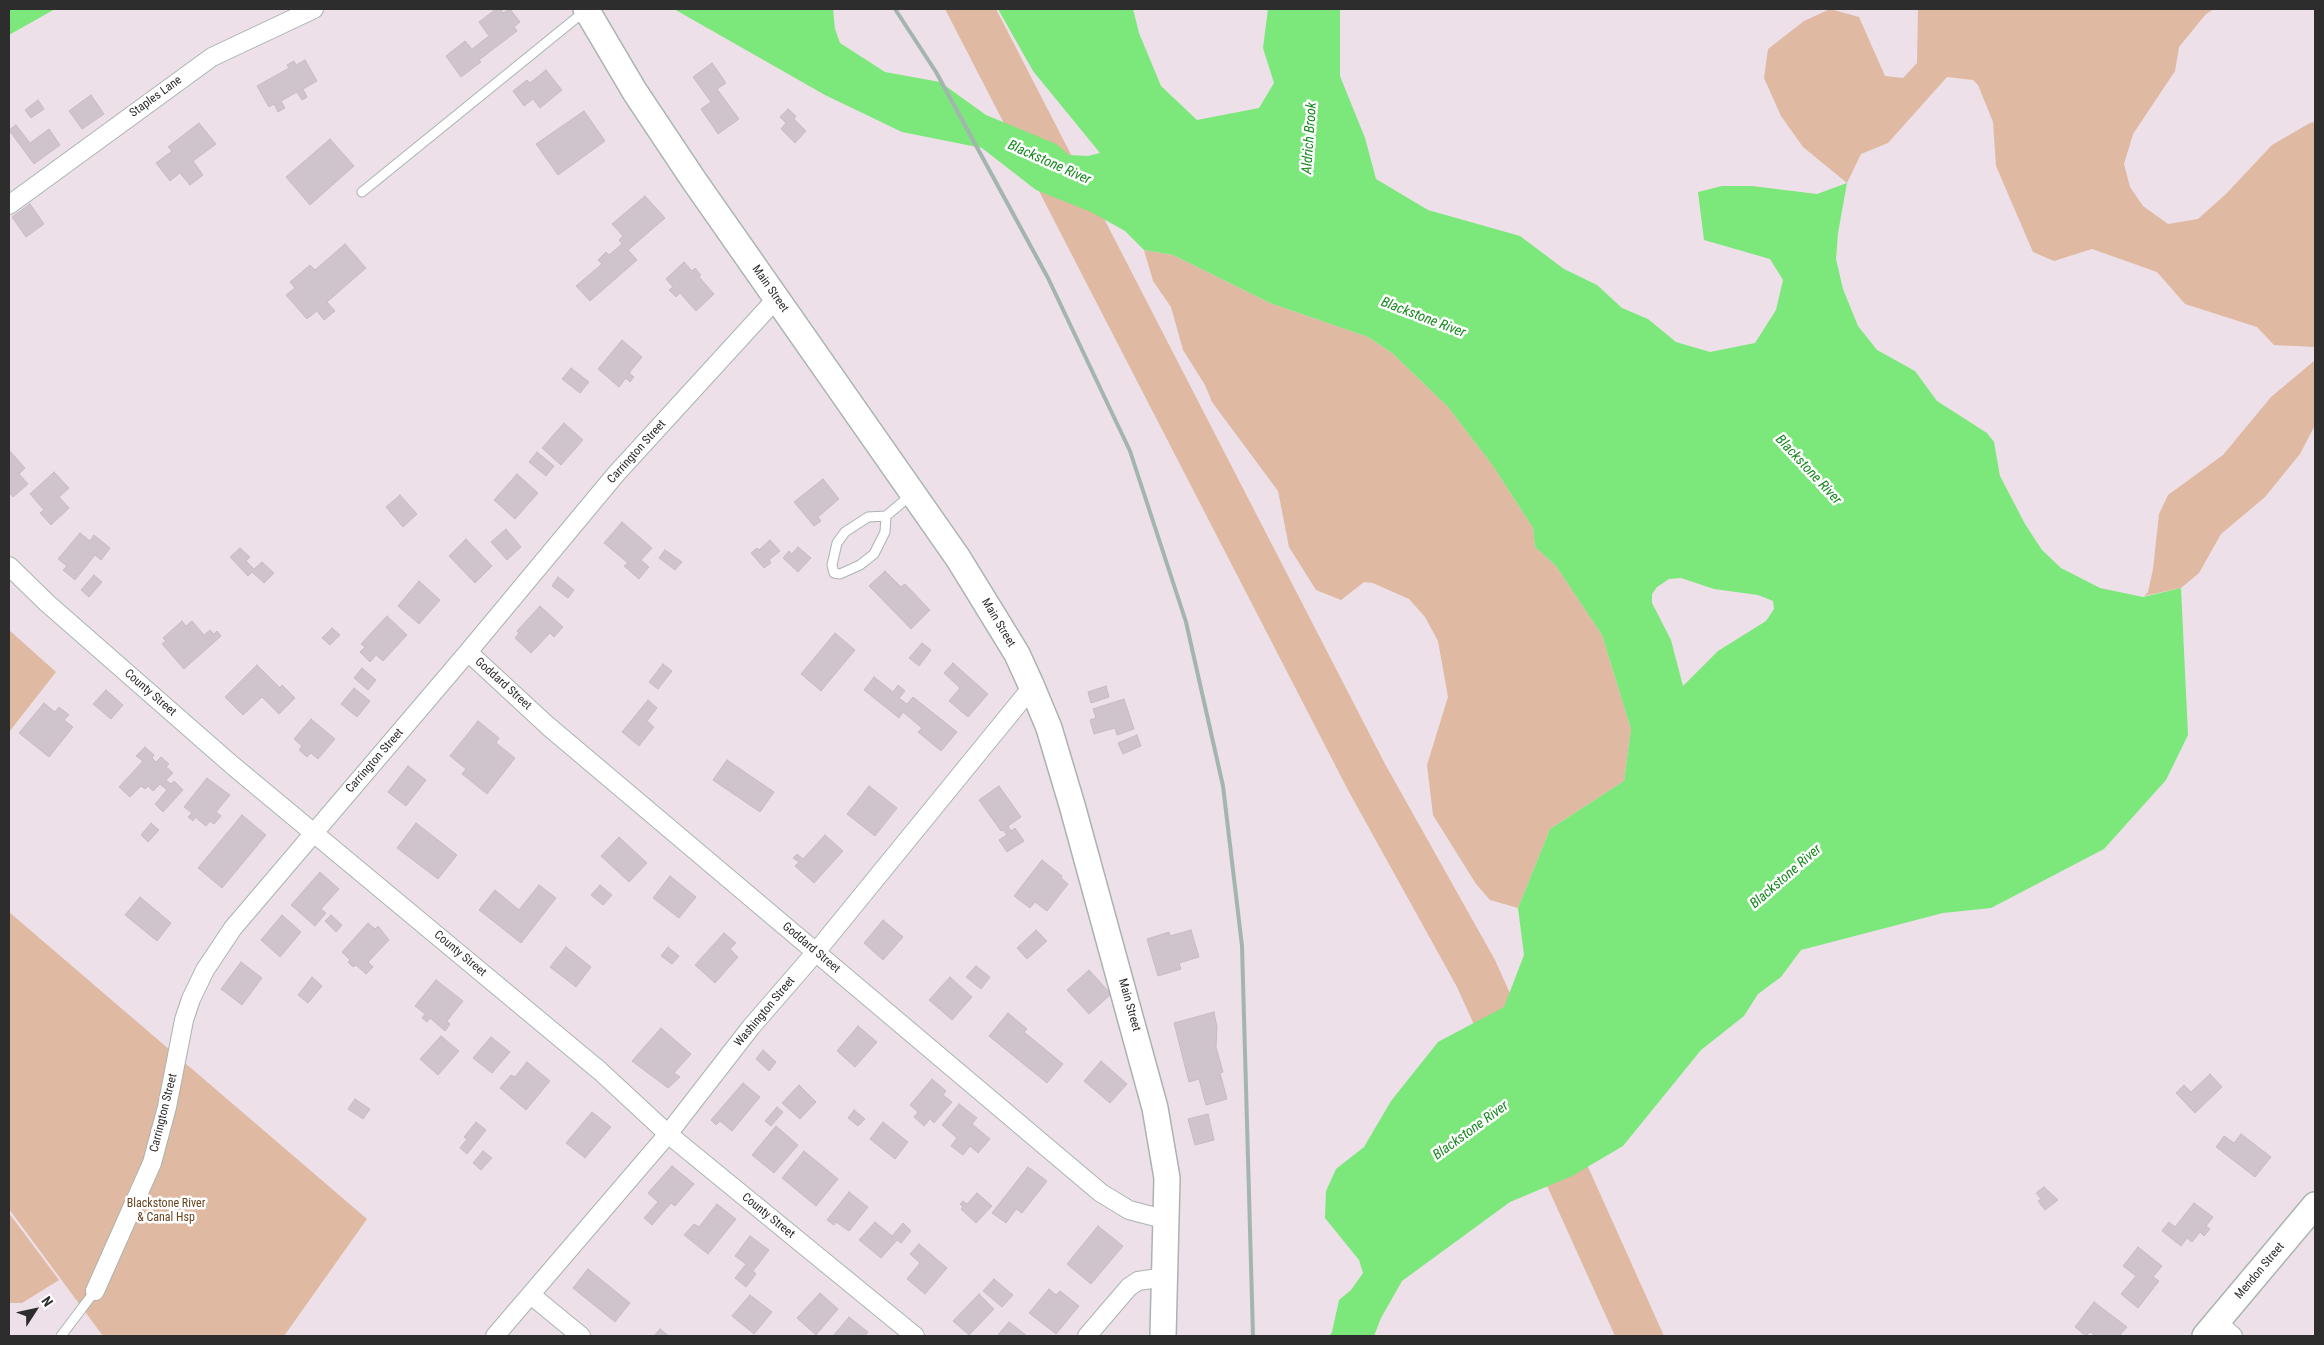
<!DOCTYPE html>
<style>
body{margin:0}
#map{position:relative;width:2324px;height:1345px;overflow:hidden;background:#ede0e9;font-family:"Roboto Condensed",sans-serif}
canvas{display:block}
.frame{position:absolute;inset:0;border:10px solid #2d2d2d;pointer-events:none}
.north{position:absolute;left:10px;top:1285px;width:50px;height:50px;-webkit-text-stroke:4px #fff;paint-order:stroke;rotate:55deg;font-size:14px;font-weight:700;line-height:20px;text-align:center;color:#2d2d2d}
.north::after{content:'';display:block;margin:auto;width:18px;height:22px;background:#2d2d2d;clip-path:polygon(50% 0,100% 100%,50% 72%,0 100%)}
</style>
<div id="map">
<canvas width="2324" height="1345"></canvas>
<div class="frame"></div>
<div class="north">N</div>
</div>
<script>
const ctx = document.querySelector('canvas').getContext('2d');
ctx.lineJoin = 'round';
function fillPath(path, color) {
  ctx.fillStyle = color;
  ctx.fill(path, 'evenodd');
}
function toPath(rows) {
  const path = new Path2D();
  for (const r of rows) {
    path.moveTo(r[0], r[1]);
    for (let i = 2; i < r.length; i += 2) path.lineTo(r[i], r[i + 1]);
  }
  return path;
}
function stroke(path, color, width, dash) {
  ctx.strokeStyle = color;
  ctx.lineWidth = width;
  ctx.lineCap = dash ? 'butt' : 'round';
  ctx.setLineDash(dash || []);
  ctx.stroke(path);
}
function write(font, color, halo, rows, align = 'center') {
  ctx.font = font + ' "Roboto Condensed",sans-serif';
  ctx.lineWidth = 5;
  ctx.setLineDash([]);
  ctx.textBaseline = 'middle';
  ctx.strokeStyle = halo;
  ctx.fillStyle = color;
  for (const [text, x, y, turn = 0] of rows) {
    ctx.save();
    ctx.translate(x, y);
    ctx.rotate((+turn || 0) * Math.PI / 180);
    ctx.textAlign = isNaN(turn) ? turn : align;
    if (halo) ctx.strokeText(text, 0, 0);
    ctx.fillText(text, 0, 0);
    ctx.restore();
  }
}
const green = toPath([
 [945,9,996,9,1385,764,1495,960,1664,1336,1615,1336,1457,987,1348,790],
 [1830,9,1859,17,1885,76,1903,78,1917,63,1918,9,2214,9,2206,14,2179,47,2175,71,2133,134,2124,164,2130,187,2143,206,2168,224,2198,219,2226,194,2272,145,2310,123,2315,122,2315,347,2274,345,2257,327,2185,304,2157,272,2092,249,2054,261,2033,252,1996,166,1993,122,1978,85,1973,80,1947,77,1888,143,1861,154,1847,183,1803,147,1781,116,1764,78,1768,49,1804,21],
 [1144,250,1173,255,1270,303,1368,337,1392,353,1448,407,1493,466,1533,528,1535,547,1556,566,1602,635,1631,729,1624,781,1550,829,1518,908,1490,900,1476,884,1433,815,1427,765,1448,697,1438,641,1425,617,1409,599,1373,583,1364,582,1341,600,1316,590,1289,547,1278,491,1212,402,1205,385,1183,350,1171,307,1153,281],
 [2315,352,2315,425,2300,454,2265,497,2221,534,2199,573,2181,588,2144,596,2148,592,2153,569,2159,514,2168,495,2223,455,2271,397,2314,361],
 [9,630,56,672,9,732],
 [9,912,367,1219,284,1336,103,1336,9,1209],
 [9,1213,59,1280,22,1303,9,1303]
]);
const water = toPath([
 [9,9,55,9,9,35],
 [674,9,833,9,835,29,840,43,885,72,940,82,986,115,1056,144,1069,155,1088,156,1100,153,1033,71,998,9,1133,9,1139,33,1161,86,1197,120,1259,108,1274,83,1263,48,1268,9,1340,9,1340,76,1365,138,1376,179,1428,210,1520,236,1564,269,1597,285,1622,308,1648,319,1676,342,1710,352,1755,343,1776,310,1783,280,1770,259,1704,240,1698,192,1722,186,1752,186,1817,194,1847,183,1838,233,1836,259,1843,289,1858,326,1877,350,1915,371,1937,401,1987,433,1994,442,2000,476,2025,524,2042,550,2061,568,2100,588,2143,597,2181,588,2188,735,2166,780,2104,849,1991,908,1943,913,1801,950,1781,977,1758,994,1744,1016,1701,1050,1623,1146,1572,1176,1510,1202,1402,1281,1381,1318,1374,1336,1329,1336,1332,1332,1339,1300,1351,1290,1363,1273,1359,1260,1325,1218,1326,1191,1336,1169,1364,1147,1391,1101,1438,1042,1504,1007,1524,955,1518,908,1550,829,1624,781,1631,729,1602,635,1556,566,1535,547,1533,528,1493,466,1448,407,1392,353,1368,337,1270,303,1173,255,1144,250,1125,231,1091,212,1036,190,982,148,902,132,825,95],
 [1681,578,1714,589,1758,595,1773,601,1774,609,1766,621,1718,651,1683,686,1671,640,1652,603,1652,594,1657,587,1669,579]
]);
const building = toPath([
 [496,9,501,9,503,13,510,9,520,22,514,27,517,31,479,60,481,62,461,77,446,56,465,41,472,49,489,36,479,22,496,9],
 [305,60,317,81,303,89,307,97,302,100,297,92,281,101,285,108,278,112,274,104,269,107,257,86,289,68,287,65,294,61,296,65,305,60],
 [712,63,726,83,717,89,739,119,718,134,701,109,711,102,693,77,712,63],
 [546,70,562,90,540,108,533,99,524,106,513,91,527,80,530,83,546,70],
 [91,95,104,114,82,129,69,111,91,95],
 [38,100,44,109,31,118,25,110,38,100],
 [788,109,796,116,794,119,806,131,795,143,781,129,786,123,780,117,788,109],
 [584,111,605,141,558,175,536,144,584,111],
 [199,123,216,144,193,161,203,175,190,185,180,173,170,181,156,163,172,151,168,147,199,123],
 [16,125,30,143,49,129,60,145,34,164,9,130,16,125],
 [330,139,354,166,310,205,286,177,330,139],
 [645,196,665,218,628,250,637,260,590,301,576,286,602,264,598,260,606,252,609,255,622,244,619,240,623,236,612,224,645,196],
 [30,204,44,224,26,237,12,217,30,204],
 [345,244,366,268,327,302,335,311,324,320,317,311,307,319,286,295,295,288,290,282,310,265,315,270,345,244],
 [684,262,692,271,695,268,701,275,699,277,714,294,696,311,680,293,676,297,669,290,673,287,666,279,684,262],
 [622,340,642,357,629,373,634,377,630,382,626,378,619,387,598,369,622,340],
 [571,368,589,382,580,393,562,379,571,368],
 [564,423,583,440,561,465,542,448,564,423],
 [9,450,25,468,19,474,28,484,13,497,9,493,9,450],
 [537,452,554,466,546,476,529,462,537,452],
 [54,472,69,488,59,497,69,508,51,525,40,513,44,510,30,494,54,472],
 [517,474,538,493,515,519,494,500,517,474],
 [823,479,839,499,818,517,821,521,814,526,794,502,823,479],
 [400,495,417,514,403,527,386,507,400,495],
 [622,522,652,548,641,560,649,567,639,579,624,566,628,563,604,543,622,522],
 [506,529,521,547,507,560,491,542,506,529],
 [80,533,90,541,94,535,110,548,101,560,95,555,75,580,63,570,67,566,58,559,80,533],
 [466,539,492,566,475,583,449,556,466,539],
 [770,540,780,551,769,560,771,563,764,568,751,553,757,548,759,550,770,540],
 [798,547,811,558,798,572,783,558,789,551,792,554,798,547],
 [240,548,250,557,246,561,254,569,262,562,274,573,264,583,252,572,248,576,230,557,240,548],
 [665,550,682,562,675,570,659,558,665,550],
 [885,571,901,587,905,584,930,610,911,629,869,586,885,571],
 [94,575,102,582,89,597,81,590,94,575],
 [558,577,574,590,568,598,552,586,558,577],
 [419,581,440,600,419,624,398,606,419,581],
 [540,606,563,627,554,637,550,633,531,653,515,638,519,633,517,631,540,606],
 [387,616,407,635,383,661,376,655,370,662,360,652,365,647,361,644,387,616],
 [182,621,186,626,192,621,204,635,210,630,214,634,217,631,221,636,184,669,162,644,166,641,163,638,182,621],
 [332,628,340,635,330,645,322,638,332,628],
 [835,633,855,650,821,691,801,674,835,633],
 [922,643,931,650,919,666,909,658,922,643],
 [953,663,988,694,968,717,949,701,960,688,944,673,953,663],
 [663,664,672,671,658,689,649,682,663,664],
 [257,665,280,688,282,685,295,698,279,714,262,697,243,715,225,697,257,665],
 [362,668,376,680,368,690,354,678,362,668],
 [874,677,893,692,898,685,905,691,899,698,907,704,913,697,957,732,941,751,918,732,922,728,903,712,899,718,864,690,874,677],
 [1106,686,1109,697,1091,703,1088,692,1106,686],
 [354,688,370,701,357,717,341,704,354,688],
 [106,690,123,705,111,719,93,704,106,690],
 [1124,699,1134,729,1117,735,1115,728,1094,734,1090,720,1096,718,1093,709,1124,699],
 [648,700,657,708,647,721,654,727,639,746,622,732,648,700],
 [44,703,55,712,59,707,69,715,64,720,73,727,49,757,19,733,44,703],
 [311,719,335,739,318,759,311,753,307,757,299,750,302,746,294,739,311,719],
 [478,721,499,738,496,743,515,758,487,794,462,774,466,769,450,756,478,721],
 [1137,735,1141,746,1123,754,1118,743,1137,735],
 [145,747,154,755,152,758,156,762,161,757,169,764,166,767,173,773,166,780,171,784,174,781,183,790,163,812,155,804,167,790,160,784,153,791,148,786,145,789,141,786,130,797,119,787,143,761,136,756,145,747],
 [727,760,774,792,760,812,713,780,727,760],
 [408,766,426,780,406,806,388,792,408,766],
 [207,778,230,795,216,812,221,816,214,824,210,821,206,826,195,817,193,821,188,817,192,813,184,807,207,778],
 [869,786,897,808,875,836,847,814,869,786],
 [999,786,1021,817,1008,826,1011,831,1015,828,1024,841,1007,852,999,840,1007,835,1003,830,1001,831,979,800,999,786],
 [242,815,266,835,222,888,198,868,242,815],
 [151,823,159,830,148,842,141,835,151,823],
 [416,823,457,855,438,879,397,848,416,823],
 [825,835,843,851,814,883,795,866,799,862,793,858,797,854,803,859,825,835],
 [619,837,647,863,629,882,601,856,619,837],
 [1042,860,1062,876,1061,878,1068,884,1047,911,1035,902,1030,908,1014,896,1042,860],
 [320,872,339,889,321,909,326,913,315,926,291,905,320,872],
 [670,876,696,897,679,918,653,898,670,876],
 [539,885,556,898,521,943,479,910,495,890,519,910,539,885],
 [600,885,612,895,603,905,591,895,600,885],
 [140,897,171,923,157,941,125,915,140,897],
 [282,915,301,932,280,957,261,940,282,915],
 [331,915,342,925,336,932,325,921,331,915],
 [883,920,903,937,883,960,864,943,883,920],
 [368,923,375,929,378,926,389,940,368,962,373,967,366,974,356,965,353,967,348,962,350,960,342,952,368,923],
 [1036,930,1047,941,1027,959,1017,948,1036,930],
 [1191,930,1199,957,1179,963,1181,969,1158,976,1147,939,1169,932,1170,936,1191,930],
 [724,933,736,943,730,949,738,957,715,983,695,965,724,933],
 [566,947,591,967,576,987,550,967,566,947],
 [668,947,679,956,672,964,661,956,668,947],
 [241,962,262,978,242,1005,221,989,241,962],
 [976,966,990,977,981,989,966,977,976,966],
 [1089,970,1111,994,1089,1014,1067,990,1089,970],
 [312,977,322,986,308,1003,298,995,312,977],
 [950,977,972,997,952,1020,929,1000,950,977],
 [436,980,463,1001,447,1021,450,1024,445,1031,430,1018,427,1022,422,1018,425,1014,415,1006,436,980],
 [1214,1012,1217,1027,1216,1047,1223,1072,1220,1073,1227,1099,1206,1105,1199,1079,1189,1082,1174,1023,1214,1012],
 [1008,1013,1027,1029,1024,1032,1063,1064,1047,1083,989,1036,1008,1013],
 [858,1026,877,1042,855,1067,837,1051,858,1026],
 [661,1028,691,1054,674,1073,680,1077,668,1088,632,1061,661,1028],
 [441,1036,459,1051,438,1075,420,1059,441,1036],
 [491,1037,510,1052,492,1073,473,1058,491,1037],
 [763,1050,776,1062,769,1071,756,1059,763,1050],
 [1101,1061,1127,1084,1110,1103,1084,1081,1101,1061],
 [527,1062,550,1081,526,1110,500,1088,511,1075,515,1077,527,1062],
 [2210,1074,2222,1087,2195,1113,2176,1093,2184,1085,2191,1092,2210,1074],
 [932,1079,946,1091,943,1095,952,1102,934,1123,930,1119,924,1126,914,1117,918,1112,910,1105,932,1079],
 [743,1083,760,1097,732,1131,720,1121,716,1125,711,1120,743,1083],
 [799,1085,816,1102,800,1119,782,1103,799,1085],
 [355,1099,370,1109,363,1119,348,1109,355,1099],
 [959,1104,977,1118,972,1124,990,1139,978,1153,970,1146,963,1155,951,1146,957,1138,942,1125,959,1104],
 [777,1107,783,1112,771,1126,765,1121,777,1107],
 [854,1110,865,1119,858,1126,848,1118,854,1110],
 [592,1112,611,1127,585,1158,566,1143,592,1112],
 [1208,1114,1214,1140,1195,1145,1188,1119,1208,1114],
 [476,1122,486,1130,467,1154,460,1148,467,1139,464,1137,476,1122],
 [883,1122,908,1142,895,1159,870,1139,883,1122],
 [776,1126,798,1145,774,1173,752,1155,776,1126],
 [2241,1134,2271,1157,2255,1177,2216,1147,2224,1136,2234,1143,2241,1134],
 [483,1151,492,1158,481,1170,473,1163,483,1151],
 [804,1151,838,1179,816,1206,782,1178,804,1151],
 [672,1166,694,1184,675,1206,671,1203,652,1225,644,1218,658,1202,648,1193,672,1166],
 [1028,1167,1047,1181,1022,1213,1016,1209,1006,1223,992,1213,1028,1167],
 [2044,1187,2058,1200,2045,1210,2038,1201,2041,1199,2036,1193,2044,1187],
 [849,1192,868,1207,849,1231,836,1222,834,1225,827,1220,849,1192],
 [977,1193,992,1206,976,1223,961,1209,963,1207,960,1204,963,1201,967,1204,977,1193],
 [2194,1203,2213,1217,2206,1226,2210,1229,2204,1236,2200,1232,2192,1242,2187,1238,2181,1246,2162,1231,2169,1222,2175,1227,2194,1203],
 [717,1204,736,1219,708,1254,684,1235,694,1224,699,1227,717,1204],
 [875,1222,892,1236,903,1223,911,1231,901,1243,897,1240,881,1258,859,1240,875,1222],
 [1098,1226,1123,1246,1091,1284,1067,1264,1098,1226],
 [750,1236,769,1250,753,1271,756,1274,746,1287,735,1278,746,1264,735,1256,750,1236],
 [919,1244,947,1268,925,1294,907,1279,920,1263,910,1254,919,1244],
 [2138,1247,2162,1266,2153,1277,2159,1281,2138,1308,2121,1294,2136,1276,2123,1266,2138,1247],
 [588,1269,630,1303,615,1322,573,1288,588,1269],
 [994,1279,1013,1295,1002,1307,983,1291,994,1279],
 [1049,1289,1056,1295,1060,1291,1079,1306,1056,1334,1029,1313,1049,1289],
 [820,1293,838,1309,816,1335,797,1318,820,1293],
 [979,1294,994,1309,969,1335,953,1321,979,1294],
 [750,1295,772,1312,754,1334,732,1316,750,1295],
 [2094,1302,2127,1327,2119,1336,2096,1336,2090,1332,2086,1336,2075,1327,2094,1302],
 [849,1317,868,1332,865,1336,833,1336,849,1317],
 [1009,1322,1027,1336,997,1336,1009,1322],
 [660,1329,669,1336,654,1336,660,1329]
]);
const lane = toPath([
 [362,192,585,11],
 [886,516,868,517,845,532,837,543,832,565,834,573,840,574,860,565,874,554,885,532,886,516,911,495],
 [61,1336,95,1291]
]);
const street = toPath([
 [9,205,212,57,314,9],
 [9,566,47,603,232,765,600,1071,668,1134,915,1336],
 [468,652,548,726,1101,1193,1129,1210,1167,1220],
 [95,1291,152,1163,167,1107,184,1020,191,999,205,970,233,928,468,652,616,474,776,299],
 [531,1295,581,1336],
 [2217,1322,2233,1336],
 [495,1336,668,1134,751,1027,816,952,1032,687],
 [1087,1336,1129,1287,1138,1281,1165,1277]
]);
const secondary = toPath([
 [586,9,635,92,693,179,958,558,1017,654,1032,687,1049,728,1072,805,1155,1108,1167,1178,1163,1336],
 [2205,1336,2315,1205]
]);
const rail = toPath([
 [895,9,936,72,1048,278,1130,451,1186,622,1223,786,1242,946,1253,1336]
]);
const streetNames = [
 ["Staples Lane",156,97,-36],
 ["Main Street",770,289,55],
 ["Carrington Street",637,452,-48],
 ["Main Street",998,623,59],
 ["Goddard Street",503,684,42],
 ["County Street",150,693,41],
 ["Carrington Street",375,761,-49],
 ["Goddard Street",811,948,40],
 ["County Street",460,954,40],
 ["Main Street",1129,1005,74],
 ["Washington Street",765,1012,-50],
 ["Carrington Street",164,1113,-76],
 ["County Street",768,1216,39],
 ["Mendon Street",2260,1271,-50]
];
const parkNames = [
 ["Blackstone River",166,1204],
 ["& Canal Hsp",166,1218]
];
const waterNames = [
 ["Aldrich Brook",1310,138,-86],
 ["Blackstone River",1049,163,24],
 ["Blackstone River",1423,318,21],
 ["Blackstone River",1808,470,47],
 ["Blackstone River",1786,877,-41],
 ["Blackstone River",1471,1131,-36]
];
fillPath(green, '#dfb9a1');
fillPath(water, '#7ce77b');
fillPath(building, '#d0c4cc');
stroke(building, '#c8bac3', 1);
stroke(lane, '#a9b4af', 11);
stroke(street, '#a9b4af', 20);
stroke(secondary, '#a9b4af', 28);
stroke(lane, '#fff', 9);
stroke(street, '#fff', 18);
stroke(secondary, '#fff', 25);
stroke(rail, '#a3b5ae', 4);
write('12px', '#2d2d2d', '#fff', streetNames);
write('12px', '#664420', '#fff', parkNames);
write('italic 14px', '#16891e', '#fff', waterNames);
</script>
